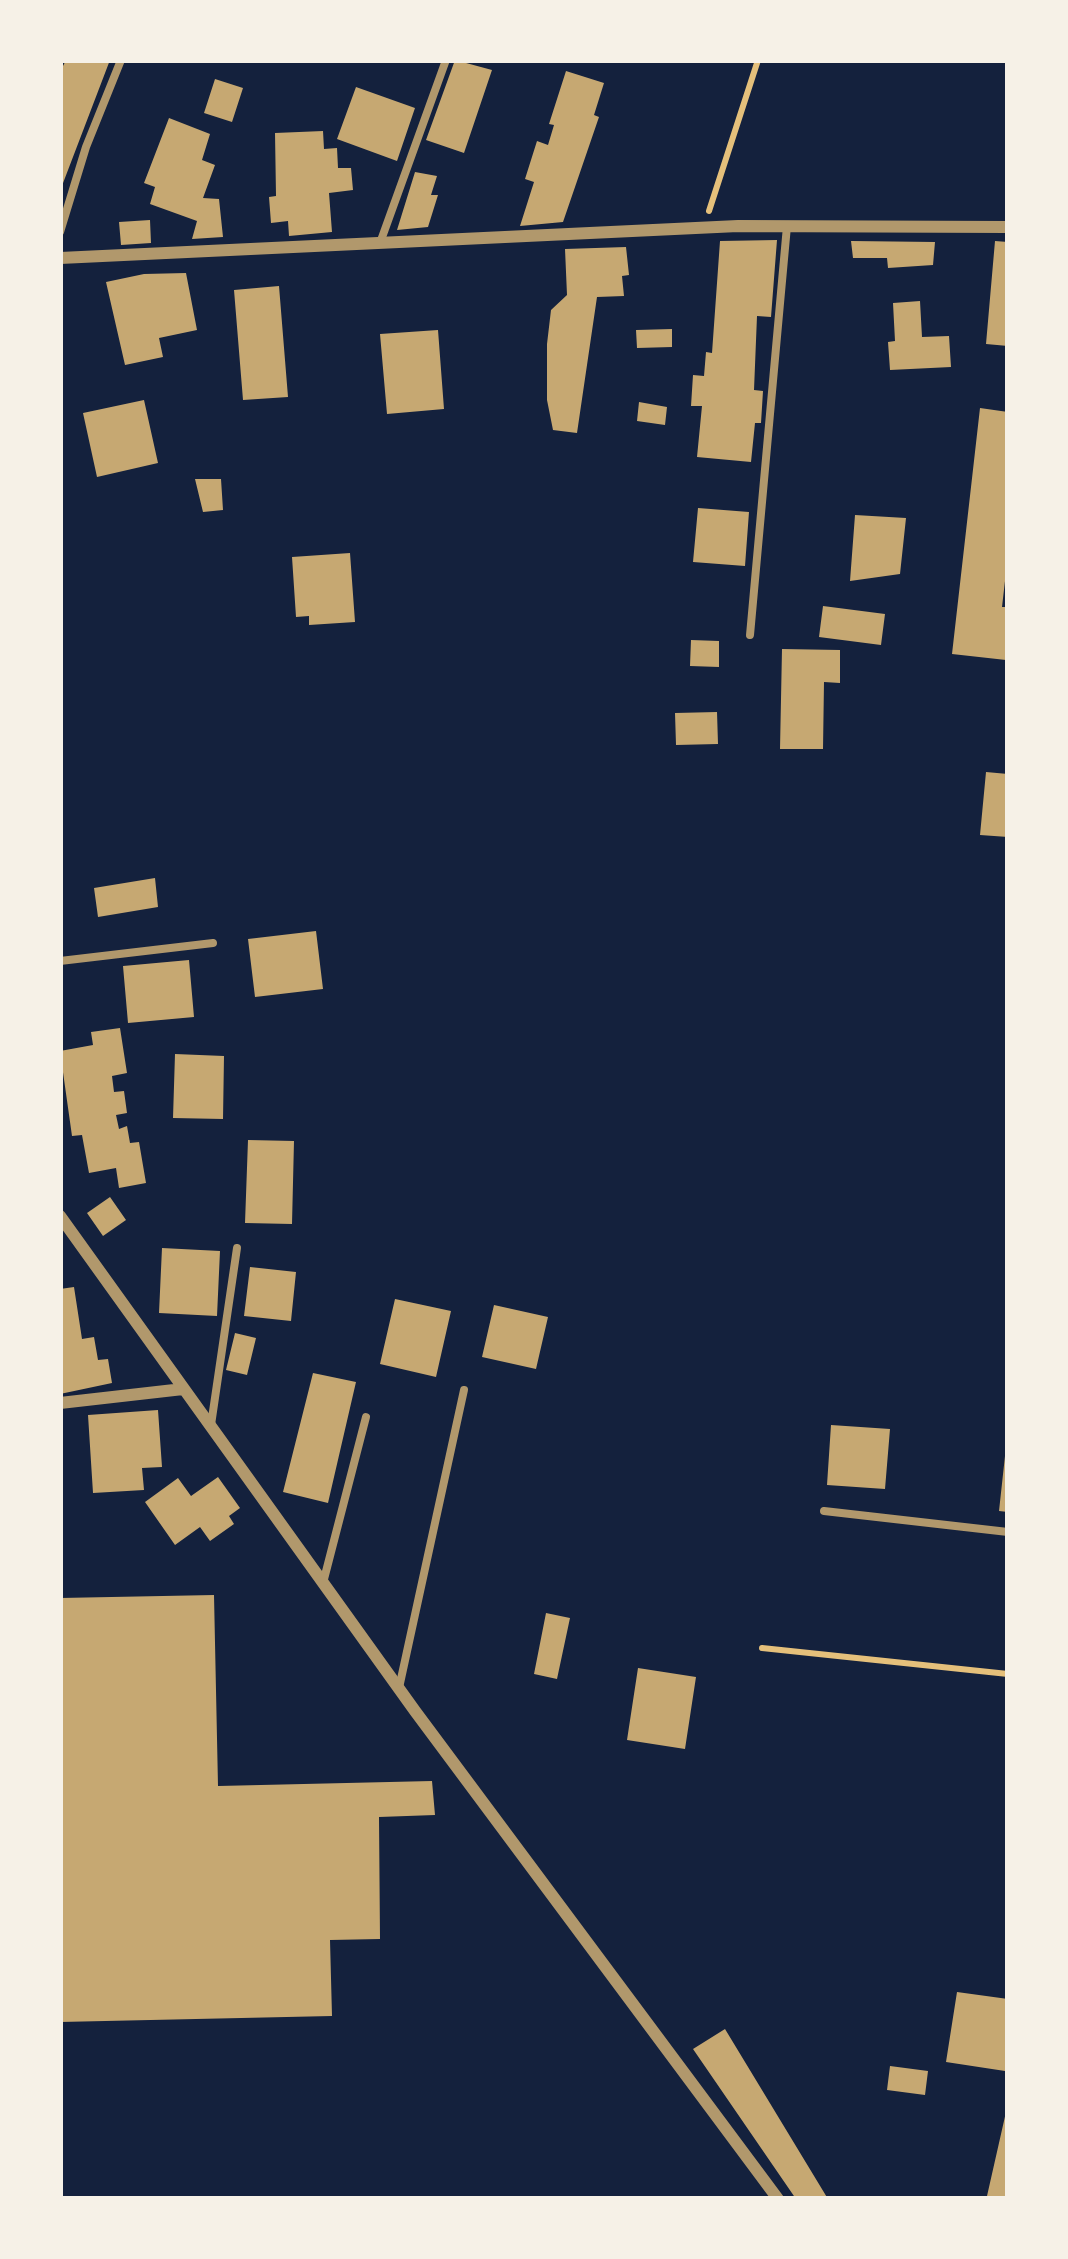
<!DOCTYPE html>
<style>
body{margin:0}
#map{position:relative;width:1068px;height:2259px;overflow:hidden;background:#14213d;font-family:"Noto Sans",sans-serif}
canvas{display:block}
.frame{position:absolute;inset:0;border:63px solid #f6f1e7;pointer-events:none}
</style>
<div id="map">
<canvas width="1068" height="2259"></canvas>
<div class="frame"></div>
</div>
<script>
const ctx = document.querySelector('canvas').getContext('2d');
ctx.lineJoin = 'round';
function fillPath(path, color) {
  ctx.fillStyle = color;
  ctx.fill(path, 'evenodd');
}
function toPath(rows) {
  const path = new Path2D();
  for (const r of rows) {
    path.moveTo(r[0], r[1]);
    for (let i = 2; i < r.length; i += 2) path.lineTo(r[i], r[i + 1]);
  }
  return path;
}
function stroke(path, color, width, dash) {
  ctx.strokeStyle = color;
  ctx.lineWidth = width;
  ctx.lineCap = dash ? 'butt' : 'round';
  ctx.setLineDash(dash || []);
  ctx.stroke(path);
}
const building = toPath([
 [66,60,110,60,60,191,60,72],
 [455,60,492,70,464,153,426,140],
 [566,71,604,83,594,115,599,117,563,222,520,226,534,182,525,179,537,141,548,145,554,125,549,124],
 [215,79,243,88,232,122,204,113],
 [356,87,415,108,397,161,337,139],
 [169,118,210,134,202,160,215,165,203,198,219,199,223,237,192,239,197,221,150,204,155,187,144,183],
 [323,131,324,149,337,148,338,168,351,168,353,190,329,193,332,232,289,236,288,221,271,223,269,197,276,196,275,133],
 [415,172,437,176,431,195,438,195,428,227,397,230],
 [150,220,151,243,121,245,119,222],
 [777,240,771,317,757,316,754,390,763,391,761,423,755,423,751,462,697,457,702,406,691,406,693,375,704,376,706,352,712,353,720,241],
 [851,241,935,242,933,265,888,268,887,258,853,258],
 [995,241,1008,242,1008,346,986,344],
 [626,247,629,275,622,276,624,296,597,297,577,433,553,430,547,400,547,344,551,310,567,295,565,249],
 [186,273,197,330,159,338,163,357,125,365,106,282,144,274],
 [279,286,288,397,243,400,234,290],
 [920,301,922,337,949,336,951,367,890,370,888,342,895,341,893,303],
 [672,329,672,347,637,348,636,330],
 [438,330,444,409,387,414,380,334],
 [144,400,158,463,97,477,83,413],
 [639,402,667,407,665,425,637,421],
 [980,408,1008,412,1008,555,1002,607,1008,607,1006,660,952,654],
 [195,479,221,479,223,510,203,512],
 [698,508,749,512,745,566,693,562],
 [855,515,906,518,900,574,850,581],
 [350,553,355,622,309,625,309,616,296,617,292,557],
 [823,606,885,614,881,645,819,637],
 [691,640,719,641,719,667,690,666],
 [782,649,840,650,840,683,824,682,823,749,780,749],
 [717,712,718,744,676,745,675,713],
 [986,772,1008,774,1008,837,980,835],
 [155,878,158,907,98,917,94,888],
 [316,931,323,989,255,997,248,939],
 [189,960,194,1017,128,1023,123,966],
 [120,1028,127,1073,112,1076,114,1092,124,1091,127,1113,116,1115,119,1129,127,1126,130,1143,139,1142,146,1183,119,1188,116,1168,89,1173,82,1135,72,1136,60,1051,93,1045,91,1032],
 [175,1054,224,1056,223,1119,173,1118],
 [248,1140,294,1141,292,1224,245,1223],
 [110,1197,126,1220,103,1236,87,1213],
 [162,1248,220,1251,217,1316,159,1313],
 [250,1267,296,1272,291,1321,244,1316],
 [74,1287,82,1339,94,1337,98,1360,108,1359,112,1383,60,1394,60,1289],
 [395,1299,451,1311,436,1377,380,1364],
 [494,1305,548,1317,536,1369,482,1357],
 [235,1333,256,1338,247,1375,226,1370],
 [313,1373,356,1382,328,1503,283,1492],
 [158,1410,162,1467,142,1468,144,1490,93,1493,88,1415],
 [831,1425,890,1429,885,1489,827,1485],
 [1005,1456,1008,1456,1008,1512,999,1511],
 [218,1477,240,1508,229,1516,234,1524,210,1541,200,1527,175,1545,145,1502,178,1478,191,1496],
 [214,1595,218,1786,432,1781,435,1815,379,1817,380,1939,330,1940,332,2016,60,2022,60,1598],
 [546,1613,570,1618,557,1679,534,1674],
 [638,1668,696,1677,685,1749,627,1740],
 [957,1992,1008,1999,1005,2071,946,2062],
 [725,2029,828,2199,796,2199,693,2049],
 [890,2066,928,2071,925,2095,887,2090],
 [1006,2112,1008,2199,986,2199,987,2196]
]);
const path = toPath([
 [709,211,758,60],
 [762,1648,1008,1674]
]);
const service = toPath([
 [60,232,86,147,121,60],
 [380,243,446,60],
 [750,635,787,226],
 [60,961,213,943],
 [211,1425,237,1248],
 [824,1511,1008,1532],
 [323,1583,366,1417],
 [399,1688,464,1390]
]);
const minor = toPath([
 [60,258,738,226,1008,227],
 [60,1216,415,1711,778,2199],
 [60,1403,183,1389]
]);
fillPath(building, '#c6a872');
stroke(path, '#e5c07b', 6);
stroke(service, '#b1986c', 8);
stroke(minor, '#b1986c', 12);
</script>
